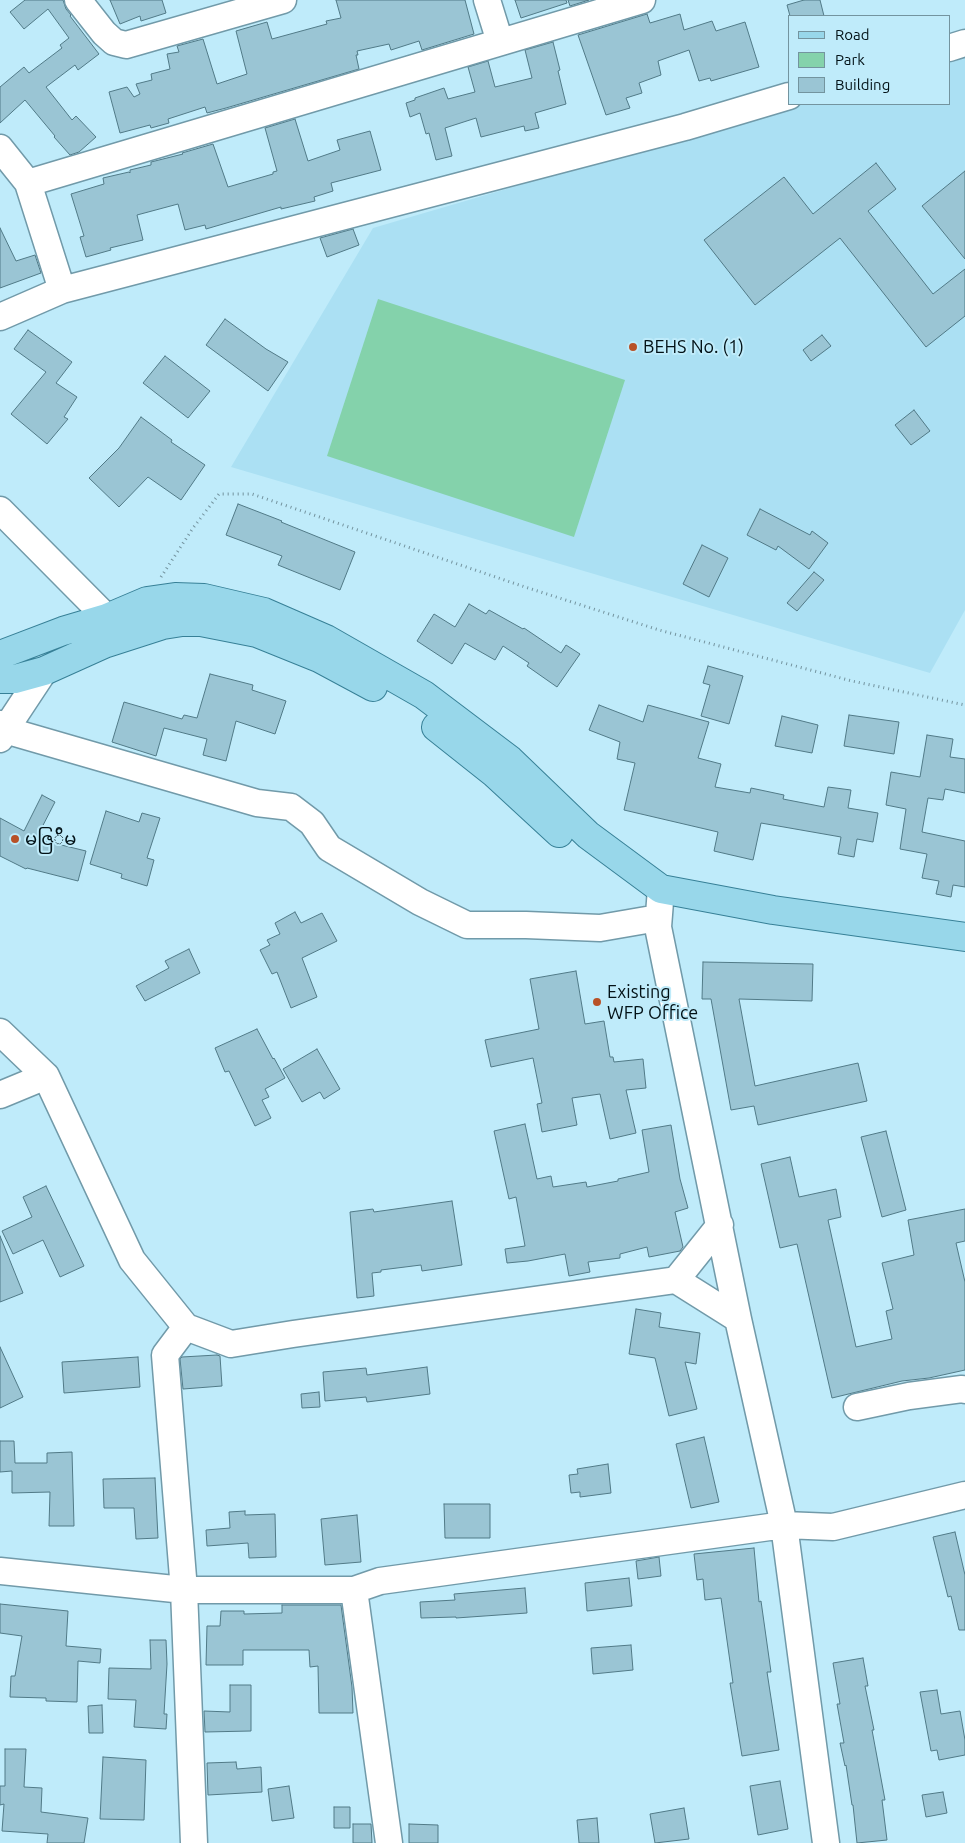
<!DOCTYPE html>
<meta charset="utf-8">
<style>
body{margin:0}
#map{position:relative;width:965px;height:1843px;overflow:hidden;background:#bfebfa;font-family:Ubuntu,sans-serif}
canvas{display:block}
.legend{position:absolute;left:788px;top:15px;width:162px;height:90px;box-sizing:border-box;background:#bfebfa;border:1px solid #73949f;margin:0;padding:6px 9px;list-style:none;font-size:15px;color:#021116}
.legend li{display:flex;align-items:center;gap:10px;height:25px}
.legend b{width:25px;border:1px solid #73949f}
</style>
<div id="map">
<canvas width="965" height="1843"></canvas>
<ul class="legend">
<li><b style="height:6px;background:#98d7ea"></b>Road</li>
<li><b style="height:14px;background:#84d2ab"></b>Park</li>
<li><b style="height:14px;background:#9ac5d4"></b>Building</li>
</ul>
</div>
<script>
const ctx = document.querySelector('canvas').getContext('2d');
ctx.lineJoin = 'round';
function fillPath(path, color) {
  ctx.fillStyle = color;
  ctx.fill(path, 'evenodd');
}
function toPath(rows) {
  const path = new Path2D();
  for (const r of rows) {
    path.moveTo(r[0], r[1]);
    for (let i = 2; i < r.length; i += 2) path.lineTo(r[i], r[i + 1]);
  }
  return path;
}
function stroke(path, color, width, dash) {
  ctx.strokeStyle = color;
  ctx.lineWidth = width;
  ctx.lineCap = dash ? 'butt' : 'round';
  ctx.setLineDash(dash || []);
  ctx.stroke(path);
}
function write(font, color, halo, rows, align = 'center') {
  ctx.font = font + ' Ubuntu,"Noto Sans Myanmar",sans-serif';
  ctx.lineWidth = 4;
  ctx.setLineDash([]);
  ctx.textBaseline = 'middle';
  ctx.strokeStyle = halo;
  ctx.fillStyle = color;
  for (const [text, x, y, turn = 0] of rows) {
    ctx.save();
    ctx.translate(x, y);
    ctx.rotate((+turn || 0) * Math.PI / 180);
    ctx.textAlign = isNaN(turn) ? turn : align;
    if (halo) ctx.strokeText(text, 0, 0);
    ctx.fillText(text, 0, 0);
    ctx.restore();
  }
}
const built = toPath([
 [965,55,965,610,930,673,231,467,373,228,797,104,949,104,949,60]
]);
const green = toPath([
 [378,299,625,380,574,537,327,456]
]);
const building = toPath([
 [25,0,63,0,66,9,71,15,70,16,99,54,78,70,75,65,46,87,72,120,76,116,96,137,79,152,70,155,54,137,55,136,25,100,0,123,0,87,24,67,29,73,62,48,60,45,69,38,48,9,24,29,10,12,25,0],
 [110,0,162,0,166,13,141,21,140,16,120,24,110,0],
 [336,0,465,0,474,34,422,50,419,41,391,50,389,44,357,51,358,55,356,55,359,69,226,108,207,113,205,107,168,119,169,123,151,128,150,125,120,133,109,92,127,87,134,97,140,94,136,84,152,80,151,74,170,69,167,54,179,52,177,46,203,39,217,84,247,74,236,31,267,22,272,39,327,24,326,21,341,18,336,0],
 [515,0,566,0,567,3,521,18,515,0],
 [568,0,589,0,570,6,568,0],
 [804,0,820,0,824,16,790,16,787,5,804,0],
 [647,14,650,23,680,14,684,30,712,21,716,31,745,22,759,67,711,81,710,78,699,81,689,50,658,61,661,75,639,83,642,93,626,98,630,108,606,115,578,35,647,14],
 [553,42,560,70,558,71,566,104,535,113,539,128,525,131,524,126,481,137,476,118,445,128,452,156,436,160,429,133,426,134,420,113,410,117,406,103,415,100,415,98,444,88,448,99,475,92,468,67,488,61,495,87,532,78,525,50,553,42],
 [295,119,308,161,340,150,337,140,370,131,381,170,331,183,333,191,314,197,315,201,281,209,281,207,206,229,205,225,185,230,178,204,137,215,143,240,110,248,111,250,86,257,80,237,84,236,71,194,104,184,103,178,129,172,130,173,130,170,151,165,151,162,183,154,182,153,213,144,228,187,273,174,273,172,277,171,265,128,295,119],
 [876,163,896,189,868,211,933,294,965,269,965,316,926,347,840,238,755,305,704,240,784,177,813,214,876,163],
 [965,171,965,259,922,206,965,171],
 [0,228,16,261,35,255,41,273,0,288,0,228],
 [353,229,359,245,327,257,320,238,353,229],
 [225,319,266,349,288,362,268,391,206,345,225,319],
 [28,330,72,362,56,383,77,397,64,417,68,419,47,444,11,414,46,372,14,349,28,330],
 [822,335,831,346,811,361,803,350,822,335],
 [165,356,210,391,188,418,143,383,165,356],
 [914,410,930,431,911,445,895,425,914,410],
 [141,417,172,440,171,442,205,465,181,500,148,477,119,507,89,478,119,448,141,417],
 [238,504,282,521,281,522,355,552,340,590,278,565,282,556,226,535,238,504],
 [760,509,810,535,812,531,828,543,809,569,778,546,776,550,747,535,760,509],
 [702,545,728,558,709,597,683,584,702,545],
 [814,572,824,580,797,611,787,603,814,572],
 [469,604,486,614,489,610,523,629,524,628,561,653,566,645,580,654,557,687,527,666,529,663,503,646,495,660,465,643,452,664,417,641,434,614,455,627,469,604],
 [708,666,743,676,729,724,701,716,710,685,703,683,708,666],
 [210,674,253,685,252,690,286,701,275,734,236,721,226,761,203,755,207,739,164,728,156,756,112,742,124,702,182,719,184,715,197,718,210,674],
 [599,705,643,722,648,705,709,722,698,758,721,764,715,787,750,793,751,788,784,795,783,799,824,807,828,787,851,790,848,808,878,813,873,842,857,839,854,857,838,854,841,837,761,823,753,860,714,851,718,832,624,810,635,763,617,759,620,742,589,730,599,705],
 [849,715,899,722,894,754,844,746,849,715],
 [782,716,818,725,812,753,775,746,782,716],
 [927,735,953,739,950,757,965,759,965,793,945,789,943,800,928,798,922,832,965,841,965,887,953,885,951,897,936,894,939,881,922,878,927,854,900,849,906,809,886,805,891,772,920,777,927,735],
 [42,795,55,802,39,833,43,835,41,840,86,851,78,881,27,868,26,869,0,856,0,818,24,831,42,795],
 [106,811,139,822,142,813,160,818,147,858,154,860,147,886,121,878,122,874,90,864,106,811],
 [295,912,301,923,322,913,337,941,302,958,317,997,291,1008,277,972,272,974,260,950,270,945,267,940,280,934,275,923,295,912],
 [189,949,200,973,145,1001,136,986,169,968,165,961,189,949],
 [703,962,813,964,812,1001,739,999,755,1086,858,1063,867,1101,758,1125,754,1106,731,1110,711,999,702,999,703,962],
 [576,971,585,1024,604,1021,610,1057,613,1057,614,1062,643,1059,646,1088,626,1090,636,1133,610,1139,600,1094,572,1098,577,1125,542,1132,537,1104,542,1103,533,1058,491,1067,485,1040,539,1029,530,979,576,971],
 [257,1029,273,1059,274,1058,285,1078,265,1089,269,1097,262,1100,271,1118,255,1126,229,1071,225,1072,215,1048,257,1029],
 [317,1049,340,1089,324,1099,320,1092,302,1102,283,1069,317,1049],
 [525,1124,537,1179,551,1176,553,1187,586,1182,587,1187,618,1181,618,1179,649,1172,642,1130,671,1125,680,1179,688,1208,675,1212,683,1247,680,1251,649,1257,647,1247,620,1254,620,1258,588,1262,590,1272,569,1276,565,1254,528,1261,507,1263,505,1249,525,1246,516,1197,509,1199,494,1131,525,1124],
 [886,1131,906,1210,882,1217,861,1137,886,1131],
 [790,1157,799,1197,836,1189,841,1217,828,1220,856,1347,892,1339,886,1311,893,1309,882,1263,914,1255,908,1220,965,1209,965,1241,956,1243,965,1282,965,1370,929,1378,902,1381,832,1398,797,1244,780,1248,761,1164,790,1157],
 [46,1186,84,1266,60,1277,43,1240,13,1254,2,1231,32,1217,23,1197,46,1186],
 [452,1201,462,1265,422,1271,421,1265,381,1270,381,1272,372,1273,374,1296,357,1298,350,1212,373,1209,374,1212,452,1201],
 [0,1236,23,1293,0,1302,0,1236],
 [636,1309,661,1313,659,1327,700,1333,696,1364,685,1362,697,1409,669,1416,655,1358,629,1354,636,1309],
 [0,1347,23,1397,0,1408,0,1347],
 [217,1355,220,1356,222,1386,183,1389,180,1359,182,1357,217,1355],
 [138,1357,140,1387,64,1393,62,1362,138,1357],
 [427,1367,430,1394,367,1402,366,1397,325,1401,323,1372,366,1368,367,1375,427,1367],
 [319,1392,320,1407,302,1408,301,1394,319,1392],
 [704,1437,719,1502,691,1508,676,1444,704,1437],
 [0,1441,14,1441,15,1463,47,1463,47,1453,72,1452,74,1526,49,1526,50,1492,12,1493,12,1471,0,1472,0,1441],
 [608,1464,611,1493,580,1497,580,1492,571,1493,569,1475,578,1474,577,1469,608,1464],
 [155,1478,158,1538,136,1539,134,1508,104,1508,103,1479,155,1478],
 [444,1504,490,1504,490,1538,445,1538,444,1504],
 [245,1511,245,1515,275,1514,276,1557,249,1558,248,1543,207,1546,206,1530,230,1528,229,1512,245,1511],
 [357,1515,361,1562,325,1565,321,1519,357,1515],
 [955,1532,965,1575,965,1630,959,1630,951,1596,948,1597,933,1537,955,1532],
 [754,1548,759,1602,761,1601,771,1672,767,1672,779,1750,742,1756,730,1683,733,1683,721,1598,705,1600,703,1579,697,1580,694,1554,754,1548],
 [659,1557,661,1576,638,1579,636,1561,659,1557],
 [629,1578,632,1606,587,1611,585,1583,629,1578],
 [525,1588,527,1613,456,1618,456,1617,421,1618,420,1602,455,1600,454,1594,525,1588],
 [0,1604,68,1611,66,1646,101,1649,100,1663,78,1661,77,1702,46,1701,46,1698,10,1697,11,1676,15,1676,22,1636,0,1633,0,1604],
 [282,1605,341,1605,352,1687,353,1713,319,1713,318,1666,310,1667,309,1650,243,1650,243,1665,206,1665,207,1626,220,1626,221,1611,244,1611,244,1614,282,1613,282,1605],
 [150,1640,166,1640,167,1664,164,1714,167,1714,166,1729,134,1727,136,1700,108,1699,109,1668,151,1669,150,1640],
 [631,1645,633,1670,593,1674,591,1648,631,1645],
 [863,1658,868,1686,865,1686,874,1730,872,1730,885,1800,882,1800,887,1840,857,1843,853,1805,852,1805,846,1765,845,1766,840,1743,844,1743,837,1704,840,1704,833,1663,863,1658],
 [230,1685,251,1685,251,1731,205,1732,204,1711,230,1712,230,1685],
 [937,1690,941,1714,960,1711,965,1740,965,1755,939,1760,937,1750,931,1751,920,1692,937,1690],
 [102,1705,103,1733,89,1733,88,1706,102,1705],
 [5,1749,26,1749,24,1787,42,1788,41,1812,88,1818,84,1843,47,1843,48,1834,2,1831,4,1804,0,1805,0,1786,5,1786,5,1749],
 [103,1757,146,1760,144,1820,100,1819,103,1757],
 [236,1762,237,1769,261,1767,262,1792,208,1795,207,1763,236,1762],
 [780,1781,788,1829,758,1835,750,1786,780,1781],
 [289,1786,294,1818,272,1821,268,1789,289,1786],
 [943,1792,947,1813,926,1817,922,1795,943,1792],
 [334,1807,350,1807,350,1828,334,1828,334,1807],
 [684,1808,689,1839,655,1843,650,1814,684,1808],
 [597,1818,599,1843,579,1843,577,1820,597,1818],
 [353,1824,371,1824,372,1843,353,1843,353,1824],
 [409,1824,438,1825,438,1843,409,1843,409,1824]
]);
const path = toPath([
 [161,577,193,528,219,494,252,494,522,586,659,630,852,681,965,705]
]);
const minor = toPath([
 [78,0,104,33,114,42,126,45,283,0],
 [487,0,500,42],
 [949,48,965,43],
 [0,148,28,183,642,0],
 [28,183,62,290],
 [0,317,62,290,685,127,789,96],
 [0,510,121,632],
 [0,724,5,730,44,671],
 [0,739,5,730,257,803,291,807,312,823,329,848,420,902,467,925,526,925,600,928,658,918],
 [661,889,658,927,738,1319,784,1525,833,1527,965,1495],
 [0,1032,46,1076,132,1260,186,1327,231,1344,293,1334,676,1280],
 [0,1095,46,1076],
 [720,1225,676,1280,738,1319],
 [186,1327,165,1355,184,1590,194,1843],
 [857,1407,909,1396,962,1389,965,1390],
 [0,1571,184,1590,354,1590,380,1581,784,1525,826,1843],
 [354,1590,389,1843]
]);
const major = toPath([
 [0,655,63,631,107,618,147,601,175,597,204,598,264,612,326,639,424,695,510,760,588,835,661,889,773,910,965,937],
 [0,679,15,679,44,671,104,644,163,625,182,622,201,622,257,633,319,658,373,687],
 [436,727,494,773,559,833]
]);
const markers = [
 [633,347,5,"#b85127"],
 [15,839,5,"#b85127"],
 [597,1002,5,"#b85127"]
];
const poiNames = [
 ["BEHS No. (1)",643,347],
 ["မဇြ်ိမ",25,839],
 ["Existing",607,992],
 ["WFP Office",607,1013]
];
fillPath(built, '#abe0f3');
fillPath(green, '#84d2ab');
fillPath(building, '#9ac5d4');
stroke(building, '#517a87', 1);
stroke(minor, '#719aa9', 29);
stroke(major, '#378097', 30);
stroke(path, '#73939e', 3, [1, 4]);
stroke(minor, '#fff', 26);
stroke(major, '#98d7ea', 28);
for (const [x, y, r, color] of markers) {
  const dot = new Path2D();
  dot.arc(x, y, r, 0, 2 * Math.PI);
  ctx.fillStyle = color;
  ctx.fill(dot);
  stroke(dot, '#bfebfa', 2);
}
write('18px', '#021116', '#bfebfa', poiNames, 'left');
</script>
